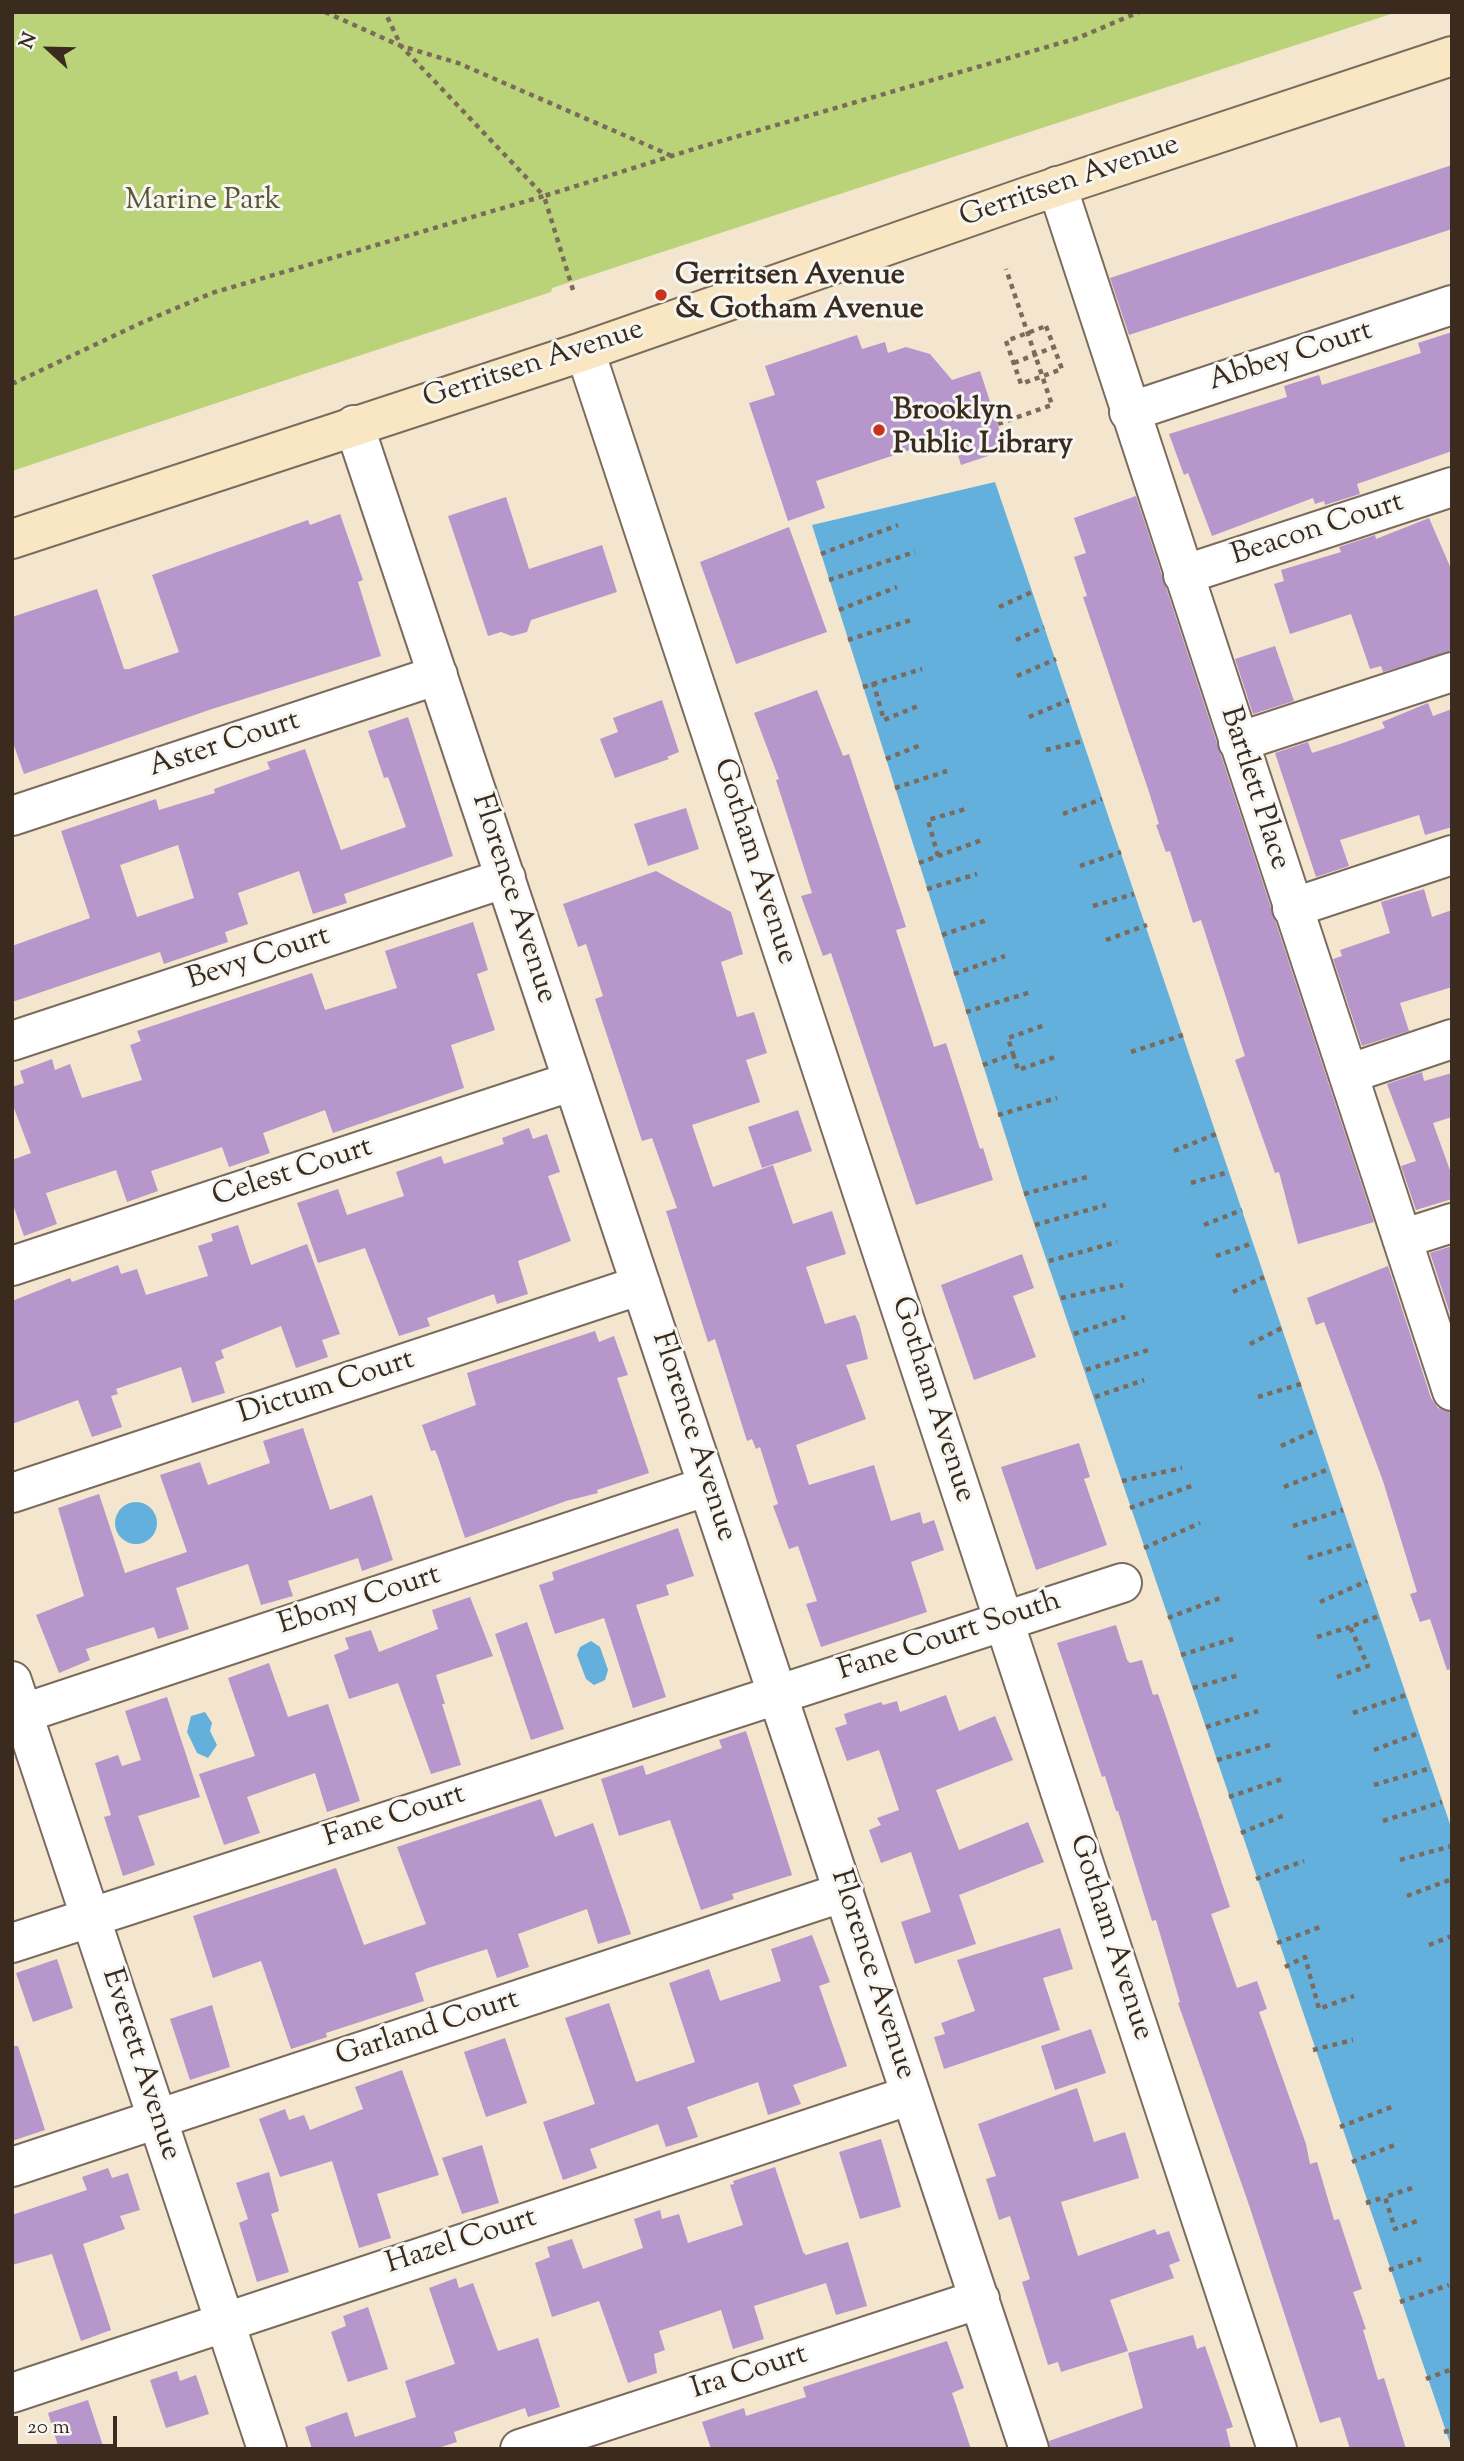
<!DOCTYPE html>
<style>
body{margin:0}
#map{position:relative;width:1464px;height:2461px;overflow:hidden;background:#f3e5ce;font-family:"Sorts Mill Goudy",serif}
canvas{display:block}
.frame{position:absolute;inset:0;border:14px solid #3b2a1e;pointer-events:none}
.north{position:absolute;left:14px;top:14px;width:70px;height:70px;-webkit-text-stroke:5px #f6f6f2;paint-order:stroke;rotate:292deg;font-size:19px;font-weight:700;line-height:28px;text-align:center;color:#3b2a1e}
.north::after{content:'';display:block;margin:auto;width:24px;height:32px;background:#3b2a1e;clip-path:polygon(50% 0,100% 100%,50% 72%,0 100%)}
.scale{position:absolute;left:14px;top:2416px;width:103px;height:32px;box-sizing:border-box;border:4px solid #3b2a1e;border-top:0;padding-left:9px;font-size:21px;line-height:24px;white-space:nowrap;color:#3b2a1e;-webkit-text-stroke:5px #f6f6f2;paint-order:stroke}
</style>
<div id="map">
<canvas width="1464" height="2461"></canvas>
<div class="frame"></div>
<div class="north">N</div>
<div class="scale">20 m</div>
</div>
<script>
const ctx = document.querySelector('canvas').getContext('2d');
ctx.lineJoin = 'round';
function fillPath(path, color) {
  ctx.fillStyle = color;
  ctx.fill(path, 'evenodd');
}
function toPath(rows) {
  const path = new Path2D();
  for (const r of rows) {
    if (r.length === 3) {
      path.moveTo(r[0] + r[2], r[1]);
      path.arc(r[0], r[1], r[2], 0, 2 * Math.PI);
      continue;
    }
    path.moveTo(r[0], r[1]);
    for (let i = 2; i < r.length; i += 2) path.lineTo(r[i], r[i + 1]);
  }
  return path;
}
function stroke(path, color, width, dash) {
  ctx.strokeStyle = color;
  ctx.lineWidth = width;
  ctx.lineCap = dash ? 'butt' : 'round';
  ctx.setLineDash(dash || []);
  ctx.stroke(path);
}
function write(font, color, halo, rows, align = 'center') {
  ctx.font = font + ' "Sorts Mill Goudy",serif';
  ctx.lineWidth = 6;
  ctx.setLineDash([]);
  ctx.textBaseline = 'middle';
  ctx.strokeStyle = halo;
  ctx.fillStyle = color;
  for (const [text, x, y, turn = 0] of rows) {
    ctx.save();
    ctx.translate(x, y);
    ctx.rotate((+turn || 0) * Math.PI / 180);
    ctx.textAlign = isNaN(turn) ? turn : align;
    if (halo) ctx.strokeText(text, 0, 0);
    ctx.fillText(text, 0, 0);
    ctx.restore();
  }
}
const green = toPath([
 [12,12,1397,12,552,288,551,292,12,471]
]);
const water = toPath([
 [995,482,1452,1830,1452,2449,1024,1194,812,525],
 [136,1523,21],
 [591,1641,600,1647,608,1670,605,1680,594,1685,586,1679,577,1655,580,1647],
 [205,1712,212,1723,210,1731,217,1745,208,1758,197,1753,187,1732,191,1716]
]);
const building = toPath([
 [1452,165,1452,229,1129,335,1110,278],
 [1452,332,1452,451,1357,484,1360,494,1325,505,1324,501,1315,504,1313,498,1212,536,1188,473,1184,475,1169,434,1287,397,1284,386,1319,375,1322,385,1421,353,1418,343],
 [857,335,862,349,885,342,888,353,906,347,930,354,952,380,980,371,1006,450,961,465,952,436,816,481,825,508,788,521,749,403,775,395,765,366],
 [1136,496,1374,1222,1298,1244,1279,1172,1275,1173,1235,1060,1245,1056,1201,920,1193,923,1170,851,1166,852,1156,825,1159,824,1149,792,1083,597,1087,596,1074,557,1086,553,1074,518],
 [506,497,529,569,602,545,617,592,531,620,527,632,512,636,501,632,488,636,448,516],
 [340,514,363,580,358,582,381,656,212,709,24,774,12,740,12,617,97,589,124,669,129,669,179,652,152,575,308,520,310,525],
 [1429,518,1452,571,1452,651,1383,672,1381,666,1370,669,1351,614,1290,634,1274,584,1284,581,1281,570,1341,552,1339,547,1375,535,1376,539],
 [789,527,827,632,736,664,700,562],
 [1275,646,1294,701,1253,714,1235,659],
 [817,690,843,756,849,754,906,927,896,930,934,1047,946,1043,980,1149,983,1148,993,1180,916,1205,831,953,823,956,801,896,812,893,776,780,779,779,754,713],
 [662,700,679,752,667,757,669,759,615,778,600,739,618,732,613,718],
 [1428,703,1433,716,1452,709,1452,827,1425,835,1419,815,1340,840,1349,866,1316,877,1275,753,1308,742,1312,753,1340,744,1385,728,1382,722],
 [408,717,453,856,344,894,347,903,313,914,299,871,238,893,248,924,225,932,228,942,164,964,160,952,12,1002,12,946,90,918,61,831,156,799,159,810,215,793,214,789,270,769,267,762,305,749,341,850,406,827,388,777,384,778,368,731],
 [178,845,194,898,137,917,120,865],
 [686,808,699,849,648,866,634,824],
 [656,871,731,912,743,954,721,962,737,1017,754,1012,767,1053,746,1060,760,1102,692,1125,713,1187,773,1165,793,1224,832,1211,846,1254,806,1267,825,1324,855,1315,859,1323,868,1359,846,1365,866,1419,796,1445,809,1485,874,1465,891,1521,920,1512,923,1524,934,1520,944,1550,911,1562,927,1612,821,1647,806,1604,817,1601,798,1546,789,1549,773,1506,778,1504,760,1447,756,1449,752,1439,747,1441,715,1339,708,1342,666,1211,677,1208,652,1138,642,1141,595,999,603,996,586,944,578,947,563,904],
 [1424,889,1432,917,1452,910,1452,987,1400,1003,1409,1031,1362,1046,1333,959,1342,956,1340,950,1390,933,1381,902],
 [473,922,488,970,477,974,495,1030,451,1045,464,1088,333,1133,325,1110,263,1133,270,1153,229,1167,222,1147,151,1171,158,1191,127,1202,116,1170,46,1193,57,1224,24,1236,12,1202,12,1160,31,1153,12,1103,12,1087,24,1083,20,1071,52,1059,55,1070,70,1064,82,1098,142,1080,130,1045,141,1041,137,1031,312,973,325,1010,397,988,385,951],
 [1422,1072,1424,1081,1452,1073,1452,1117,1433,1123,1452,1176,1452,1199,1416,1210,1401,1166,1416,1161,1387,1084],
 [798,1110,812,1151,762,1168,748,1127],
 [529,1128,533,1139,547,1134,560,1172,548,1176,571,1241,518,1261,528,1294,497,1304,494,1294,427,1318,430,1326,399,1336,365,1248,318,1263,297,1203,338,1189,347,1215,404,1196,396,1172,441,1156,444,1164,504,1144,502,1138],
 [238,1225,251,1265,307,1244,340,1334,322,1340,328,1357,296,1368,281,1326,221,1350,224,1358,215,1362,225,1393,192,1403,181,1367,116,1389,118,1394,111,1396,122,1427,92,1437,78,1400,12,1424,12,1301,70,1278,72,1282,118,1265,121,1274,137,1269,146,1295,208,1276,198,1246,213,1241,211,1234],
 [1452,1246,1452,1320,1430,1253],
 [1022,1254,1034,1288,1013,1296,1036,1357,974,1380,941,1285],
 [1388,1266,1431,1398,1438,1408,1452,1412,1452,1669,1447,1670,1430,1619,1420,1622,1410,1594,1417,1592,1383,1481,1324,1322,1316,1325,1307,1298],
 [595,1331,599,1342,614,1336,628,1375,617,1378,649,1473,597,1490,598,1493,566,1501,465,1538,438,1457,435,1450,431,1451,422,1425,476,1405,467,1373],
 [303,1428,330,1510,372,1495,393,1560,362,1571,358,1558,288,1581,293,1596,261,1605,248,1564,176,1588,189,1629,158,1639,154,1627,86,1649,90,1660,59,1673,36,1615,84,1596,58,1508,99,1494,125,1573,187,1552,160,1475,200,1462,208,1485,270,1463,263,1441],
 [1079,1443,1090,1477,1084,1479,1107,1545,1036,1570,1001,1467],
 [678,1528,694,1576,666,1585,669,1595,636,1605,666,1697,633,1708,604,1618,555,1634,539,1585,554,1580,552,1572],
 [470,1597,493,1656,436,1675,445,1704,442,1704,461,1765,431,1774,398,1683,349,1699,334,1655,349,1649,345,1638,371,1630,379,1652,438,1629,432,1610],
 [527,1622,564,1729,531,1740,495,1634],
 [1116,1625,1127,1660,1130,1663,1142,1660,1153,1695,1158,1694,1164,1711,1230,1907,1211,1914,1237,1988,1257,1981,1267,2009,1259,2012,1306,2144,1310,2164,1317,2162,1334,2220,1339,2219,1362,2289,1353,2292,1366,2329,1363,2330,1378,2380,1384,2378,1406,2449,1350,2449,1340,2417,1320,2423,1248,2202,1178,2003,1180,2002,1156,1920,1152,1921,1118,1811,1116,1811,1105,1776,1102,1777,1057,1643],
 [269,1663,288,1717,328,1704,360,1801,327,1812,315,1773,247,1797,260,1833,224,1845,199,1774,255,1756,228,1678],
 [946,1695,959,1731,995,1716,1013,1760,936,1790,959,1850,1028,1822,1044,1862,959,1895,976,1944,915,1964,901,1922,931,1912,911,1852,881,1863,869,1830,881,1825,877,1818,899,1810,879,1750,847,1761,835,1728,847,1724,844,1714,881,1702,883,1705,897,1701,900,1712],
 [167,1697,200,1797,138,1816,155,1865,123,1876,104,1817,111,1815,95,1763,118,1755,122,1766,141,1760,125,1711],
 [746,1731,792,1875,732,1894,734,1899,701,1910,670,1820,619,1836,601,1779,643,1765,646,1775,722,1748,719,1740],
 [541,1799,555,1837,593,1823,631,1934,598,1944,587,1909,518,1934,529,1967,497,1978,487,1949,428,1968,415,1973,424,2001,326,2033,327,2037,291,2049,261,1961,213,1978,193,1916,336,1868,364,1945,426,1924,397,1847],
 [1060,1928,1073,1969,1043,1978,1060,2030,944,2069,934,2037,945,2034,941,2023,975,2011,957,1960],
 [812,1935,830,1982,819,1986,847,2066,793,2085,801,2104,768,2115,758,2082,687,2107,698,2137,666,2147,658,2124,590,2149,597,2168,563,2180,543,2122,595,2104,565,2018,609,2003,636,2082,695,2062,669,1983,709,1969,720,2001,781,1981,771,1949],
 [57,1959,73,2008,33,2022,16,1973],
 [212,2005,230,2067,190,2080,170,2019],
 [1091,2029,1106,2073,1055,2090,1041,2046],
 [505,2038,527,2103,486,2117,464,2052],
 [12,2046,18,2046,45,2130,12,2141],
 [402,2070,439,2175,377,2194,391,2238,359,2248,332,2161,280,2177,259,2119,285,2109,289,2120,304,2115,310,2130,363,2109,355,2087],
 [1077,2088,1094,2142,1125,2132,1139,2178,1061,2202,1078,2256,1155,2229,1157,2235,1169,2231,1180,2261,1169,2265,1174,2278,1110,2300,1128,2351,1061,2372,1058,2362,1048,2365,1022,2282,1030,2279,1010,2216,999,2220,986,2179,996,2176,978,2124],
 [881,2139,901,2207,860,2219,839,2152],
 [482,2145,499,2203,462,2214,442,2158],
 [775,2167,803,2252,806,2255,848,2242,867,2306,836,2315,826,2283,754,2306,764,2339,733,2349,721,2310,659,2331,665,2350,654,2354,657,2373,628,2383,599,2301,552,2317,535,2263,550,2257,547,2247,572,2239,583,2269,643,2248,634,2219,660,2210,662,2219,679,2214,688,2243,743,2225,730,2185,734,2184,733,2181],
 [108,2168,112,2178,128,2173,140,2210,120,2216,125,2229,83,2244,111,2330,81,2341,52,2254,12,2265,12,2215,87,2190,82,2177],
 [269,2172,279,2211,271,2214,289,2272,257,2282,239,2223,248,2219,236,2183],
 [456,2278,459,2288,473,2283,498,2351,538,2338,560,2407,528,2417,525,2408,454,2432,457,2442,435,2449,312,2449,305,2427,347,2412,355,2437,416,2417,405,2381,455,2364,429,2288],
 [368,2307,388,2369,348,2382,331,2332,346,2326,343,2316],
 [1193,2335,1197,2349,1205,2346,1233,2427,1226,2429,1231,2449,1050,2449,1049,2441,1143,2408,1128,2353],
 [947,2341,964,2388,952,2393,971,2449,711,2449,702,2422,744,2408,746,2416,806,2397,803,2387],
 [177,2371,180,2381,196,2375,209,2414,166,2428,150,2380],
 [88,2400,104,2449,59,2449,48,2413]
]);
const path = toPath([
 [325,12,401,46,385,12],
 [573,290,544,196,697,148,1078,38,1139,12],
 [1046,326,1062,369,1021,384,1006,341,1046,326],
 [1014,363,1054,347],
 [12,384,141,323,212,293,544,196,401,46,458,63,672,156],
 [998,424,1052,405,1006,269],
 [821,554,898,525],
 [829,580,915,552],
 [999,607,1032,592],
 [839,610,897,587],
 [848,640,911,620],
 [1016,640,1044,627],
 [1017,676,1056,659],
 [873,682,884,720,918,706],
 [863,687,922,669],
 [1029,717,1069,700],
 [1046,750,1083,741],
 [886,759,923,744],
 [895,788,947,771],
 [1063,814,1102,799],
 [938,856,928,820,969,808],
 [919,863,982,840],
 [1080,866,1121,852],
 [927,889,977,874],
 [1093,906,1134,894],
 [942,935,987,920],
 [1106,940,1147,925],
 [954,974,1005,956],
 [966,1012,1031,992],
 [1131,1052,1183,1035],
 [1013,1054,1018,1070,1055,1057],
 [983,1065,1013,1054,1008,1038,1045,1025],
 [998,1115,1057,1098],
 [1174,1151,1216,1134],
 [1191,1183,1229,1172],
 [1024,1194,1087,1177],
 [1035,1225,1106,1205],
 [1204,1225,1242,1210],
 [1216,1256,1253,1243],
 [1049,1261,1117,1242],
 [1233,1292,1264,1277],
 [1061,1298,1123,1285],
 [1074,1334,1125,1317],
 [1250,1344,1282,1328],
 [1086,1370,1148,1350],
 [1095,1397,1144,1380],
 [1258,1397,1301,1384],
 [1281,1446,1316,1430],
 [1122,1481,1182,1468],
 [1284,1487,1329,1469],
 [1130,1508,1194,1485],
 [1293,1526,1343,1510],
 [1144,1548,1200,1523],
 [1308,1558,1355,1544],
 [1320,1602,1367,1581],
 [1168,1618,1223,1597],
 [1317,1637,1350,1627],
 [1181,1655,1233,1639],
 [1337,1677,1368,1666,1350,1627,1379,1616],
 [1193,1688,1239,1675],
 [1353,1713,1406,1695],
 [1206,1727,1258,1711],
 [1374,1750,1419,1733],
 [1217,1760,1273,1744],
 [1374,1785,1431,1768],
 [1229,1797,1282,1779],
 [1383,1821,1442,1802],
 [1241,1833,1287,1814],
 [1400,1860,1452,1846],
 [1256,1879,1304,1861],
 [1407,1896,1452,1879],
 [1277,1943,1320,1927],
 [1429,1945,1452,1936],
 [1285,1967,1305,1957,1319,2009,1354,1996],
 [1313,2050,1353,2040],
 [1340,2127,1394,2106],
 [1352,2162,1397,2144],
 [1412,2188,1385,2197,1395,2229,1417,2221],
 [1366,2203,1385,2197],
 [1389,2270,1421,2259],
 [1400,2302,1449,2285],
 [1426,2379,1452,2369],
 [1444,2432,1452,2430]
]);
const street = toPath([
 [1057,186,1452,1391],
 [585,351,1277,2449],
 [1129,412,1452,305],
 [354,425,1029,2449],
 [1183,575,1452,487],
 [1238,742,1452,672],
 [12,816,438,675],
 [1292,908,1452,855],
 [12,1041,506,878],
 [1348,1074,1452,1039],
 [1402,1239,1452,1223],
 [12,1266,573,1081],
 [12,1493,641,1285],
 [12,1681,267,2449],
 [12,1717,708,1486],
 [12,1943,1122,1583],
 [12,2167,844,1892],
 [12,2393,911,2095],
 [520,2449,980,2299]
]);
const secondary = toPath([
 [12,539,585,351,1029,196,1452,56]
]);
const markers = [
 [661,295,7,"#c8321e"],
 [879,430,7,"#c8321e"]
];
const streetNames = [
 ["Gerritsen Avenue",1070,183,-19],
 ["Abbey Court",1291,358,-18],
 ["Gerritsen Avenue",534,366,-18],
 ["Beacon Court",1318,531,-18],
 ["Aster Court",225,746,-18],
 ["Bartlett Place",1253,789,72],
 ["Gotham Avenue",753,862,72],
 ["Florence Avenue",512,899,72],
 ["Bevy Court",259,960,-18],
 ["Celest Court",293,1174,-18],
 ["Dictum Court",327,1389,-18],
 ["Gotham Avenue",931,1400,72],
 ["Florence Avenue",692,1437,72],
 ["Ebony Court",360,1602,-18],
 ["Fane Court South",950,1638,-18],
 ["Fane Court",395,1818,-18],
 ["Gotham Avenue",1109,1938,72],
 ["Florence Avenue",871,1975,72],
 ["Garland Court",428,2030,-18],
 ["Everett Avenue",139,2065,72],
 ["Hazel Court",462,2243,-18],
 ["Ira Court",750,2374,-18]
];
const parkNames = [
 ["Marine Park",203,203]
];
const poiNames = [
 ["Gerritsen Avenue",675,278],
 ["& Gotham Avenue",675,312],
 ["Brooklyn",893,413],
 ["Public Library",893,447]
];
fillPath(green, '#bbd378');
fillPath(water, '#63b0dc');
fillPath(building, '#b796cb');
stroke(street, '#7b6b5c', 42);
stroke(secondary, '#7b6b5c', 42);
stroke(path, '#7b6b5c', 4.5, [5, 5]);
stroke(street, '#fff', 38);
stroke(secondary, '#f9e7c3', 38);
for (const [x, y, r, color] of markers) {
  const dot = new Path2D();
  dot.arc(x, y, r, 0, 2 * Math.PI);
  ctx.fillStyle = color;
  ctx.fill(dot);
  stroke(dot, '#f6f6f2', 2.5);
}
write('30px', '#3b2a1e', '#f6f6f2', streetNames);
write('30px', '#5b5434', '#f6f6f2', parkNames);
write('bold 30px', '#3b2a1e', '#f6f6f2', poiNames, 'left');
</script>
